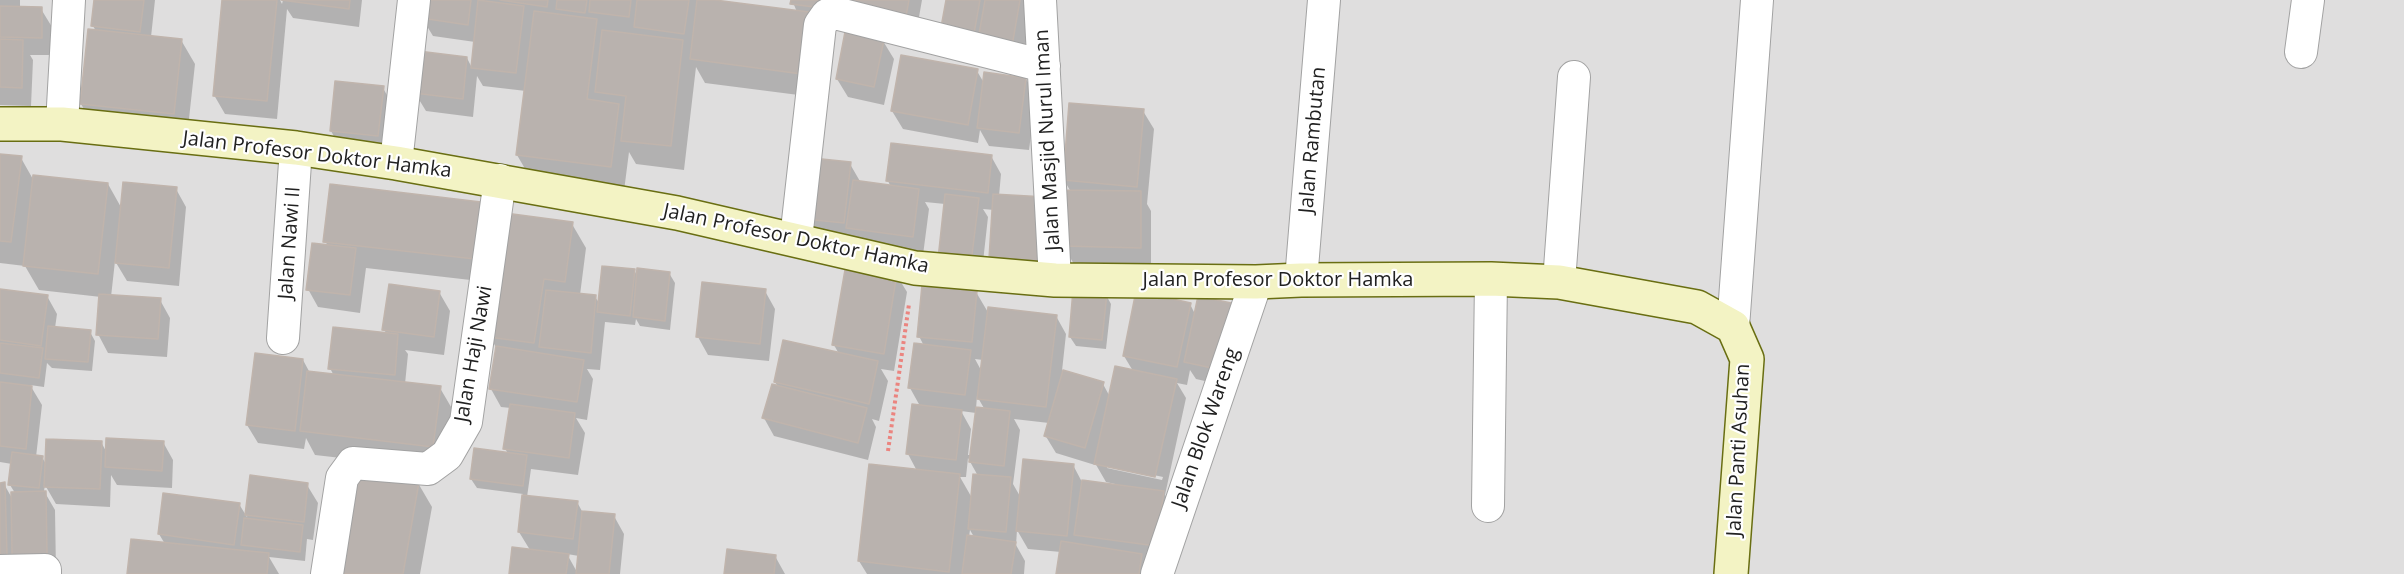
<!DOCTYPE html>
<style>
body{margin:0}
canvas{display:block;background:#f0ede9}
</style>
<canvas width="2404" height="574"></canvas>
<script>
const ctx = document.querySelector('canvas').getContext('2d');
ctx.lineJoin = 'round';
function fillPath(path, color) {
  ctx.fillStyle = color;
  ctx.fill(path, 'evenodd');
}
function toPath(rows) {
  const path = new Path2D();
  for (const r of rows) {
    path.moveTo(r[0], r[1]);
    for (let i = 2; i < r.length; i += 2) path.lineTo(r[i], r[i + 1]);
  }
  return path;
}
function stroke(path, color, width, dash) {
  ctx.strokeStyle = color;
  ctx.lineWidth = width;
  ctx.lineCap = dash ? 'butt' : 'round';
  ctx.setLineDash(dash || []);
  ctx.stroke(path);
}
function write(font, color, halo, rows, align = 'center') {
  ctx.font = font + ' "Open Sans",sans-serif';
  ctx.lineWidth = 4.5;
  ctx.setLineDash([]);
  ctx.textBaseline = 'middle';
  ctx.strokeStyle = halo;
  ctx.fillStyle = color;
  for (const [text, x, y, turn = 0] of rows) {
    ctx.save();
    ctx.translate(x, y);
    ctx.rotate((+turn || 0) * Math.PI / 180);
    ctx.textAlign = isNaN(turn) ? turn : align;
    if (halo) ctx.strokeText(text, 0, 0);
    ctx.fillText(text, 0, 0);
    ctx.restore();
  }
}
const residential = toPath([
 [0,0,2404,0,2404,574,0,574]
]);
const shadow = toPath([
 [0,0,20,0,20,8,41,9,52,27,51,55,30,55,33,60,31,106,0,105],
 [96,0,155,0,151,37,181,40,195,64,187,137,95,128,81,104,96,31,93,26],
 [224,0,280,0,282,4,283,0,362,0,359,27,293,18,287,9,277,119,225,114,214,95],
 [425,0,703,0,797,12,792,0,922,0,916,34,822,24,822,98,705,83,696,67,684,170,636,164,629,152,624,191,531,179,517,155,526,91,483,86,477,76,473,117,426,111,415,93,467,58,472,68,475,42,433,36,422,18],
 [947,0,1033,0,1022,64,983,56],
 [883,41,894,59,884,105,848,97,837,79],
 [977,71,984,83,1026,79,1036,97,1029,150,989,146,980,130,978,143,903,129,892,111],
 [383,88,393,106,388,154,341,149,331,131],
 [1143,111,1154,129,1147,204,1151,211,1151,265,1074,264,1063,246,1071,192,1064,180],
 [0,155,21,158,34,181,108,184,122,209,176,189,186,207,179,286,127,281,115,261,111,297,160,300,170,318,167,357,108,353,98,334,101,297,39,290,25,266,0,263],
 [991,156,1001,174,999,196,994,210,983,209,988,217,981,280,945,204,925,202,929,209,923,255,817,237,807,219,850,164,861,183,891,187,888,181],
 [480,203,488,282,366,268,360,313,318,307,308,289,328,246,325,241],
 [572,224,586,248,580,295,595,297,600,304,634,270,638,277,669,273,675,283,670,330,640,326,636,319,635,325,605,322,600,370,587,369,593,379,587,420,576,418,585,433,578,475,531,469,527,497,577,502,583,513,614,516,624,534,620,574,510,574,530,550,519,532,523,494,477,488,471,479,508,454,505,448,511,408,501,407,491,389,497,349,490,337],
 [567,554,579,556,577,572],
 [896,274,907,292,894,371,881,369,888,381,879,421,872,419,876,427,868,460,774,436,764,418,778,387,775,382,839,354,834,345],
 [0,290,47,296,57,314,55,328,90,332,95,341,92,371,52,368,47,363,44,387,30,385,42,405,36,457,42,457,47,466,101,442,107,453,163,442,173,460,172,488,117,485,111,475,110,507,56,504,45,485,44,491,55,510,56,572,0,573,0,484,4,484,13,500,15,493,10,485,12,464,0,462],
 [765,291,775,309,769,361,708,355,698,337],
 [439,292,450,311,444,355,405,350,408,354,405,384,440,388,454,412,447,470,315,455,306,438,304,449,258,443,247,425,303,360,310,373,334,376,330,368,387,334,384,330],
 [976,292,989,314,1056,316,1066,334,1062,371,1103,384,1110,397,1133,371,1124,356,1190,304,1231,387,1196,379,1190,370,1187,385,1177,383,1186,398,1165,495,1174,511,1166,564,1144,561,1152,574,1058,574,1061,552,1028,549,1017,530,1016,545,1025,561,1024,574,867,574,859,561,917,471,908,454,920,406,910,388,924,346,919,336],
 [975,359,983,360,982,372],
 [977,396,985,410,976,409],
 [961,411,976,413,971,455,968,455,971,429],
 [1014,419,1049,423,1045,435,1056,453,1095,465,1095,463,1106,482,1115,484,1114,486,1082,482,1073,465,1021,498,1013,484,1020,430],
 [968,458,978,476,972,498,960,477,966,477],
 [1107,465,1163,477,1162,480,1107,468],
 [970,530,974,537,969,537],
 [1106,295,1111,304,1106,349,1076,346,1070,337],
 [251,477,307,485,318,503,313,540,307,539,305,561,269,557,279,574,129,574,165,544,159,534,239,504,247,517],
 [418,483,432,507,420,574,340,574],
 [775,556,785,574,726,574]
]);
const building = toPath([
 [94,0,144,0,140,32,91,26,94,0],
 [222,0,277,0,267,101,213,96,222,0],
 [281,0,350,0,349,9,281,0],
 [423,0,471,0,468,25,421,18,423,0],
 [478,0,524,6,516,73,471,68,478,0],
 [500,0,548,0,547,7,500,0],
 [557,0,587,0,585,13,556,9,557,0],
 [590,0,631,0,629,17,589,12,590,0],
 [637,0,689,0,684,34,634,27,637,0],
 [697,0,715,0,817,13,809,75,690,59,697,0],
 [791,0,840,0,838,10,790,4,791,0],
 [846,0,909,0,906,16,846,0],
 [946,0,980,0,973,39,940,33,946,0],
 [985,0,1020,0,1012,46,978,40,985,0],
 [0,6,42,7,42,38,0,37,0,6],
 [534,11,597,19,587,99,619,104,611,167,516,155,534,11],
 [88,29,182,39,174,114,80,104,88,29],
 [602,30,683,40,671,146,621,141,626,96,595,92,602,30],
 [845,32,884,40,874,87,836,79,845,32],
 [0,39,23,40,22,88,0,87,0,39],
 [418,51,467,57,463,99,414,93,418,51],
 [901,55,978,69,968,125,891,111,901,55],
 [984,72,1026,78,1019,133,977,128,984,72],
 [335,81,384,86,378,136,330,131,335,81],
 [1069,103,1144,109,1137,187,1063,180,1069,103],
 [891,143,992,155,988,193,886,181,891,143],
 [0,154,22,156,11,242,0,241,0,154],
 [812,158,851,162,844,223,805,219,812,158],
 [33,175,108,183,98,274,23,266,33,175],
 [853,180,919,189,913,237,846,228,853,180],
 [123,182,177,187,169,268,115,263,123,182],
 [330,184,481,202,475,259,323,242,330,184],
 [1063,190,1141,191,1141,248,1062,246,1063,190],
 [945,194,979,198,971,263,938,259,945,194],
 [993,194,1046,197,1041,263,989,259,993,194],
 [505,213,573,222,565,282,544,279,534,343,488,337,505,213],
 [312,243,356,248,350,295,306,290,312,243],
 [846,264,897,273,884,354,832,345,846,264],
 [602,266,635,269,630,316,597,312,602,266],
 [637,268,670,272,665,321,633,317,637,268],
 [702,282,766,289,760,344,696,337,702,282],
 [389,284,440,291,434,337,382,330,389,284],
 [922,285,977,291,972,342,917,337,922,285],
 [0,289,48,295,41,346,0,340,0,289],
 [546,290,596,295,591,353,539,347,546,290],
 [1073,290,1107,293,1102,340,1069,337,1073,290],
 [1136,291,1191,303,1177,367,1123,356,1136,291],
 [99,294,161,298,158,339,96,335,99,294],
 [1198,296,1236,304,1221,370,1184,362,1198,296],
 [988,307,1057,315,1046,407,977,399,988,307],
 [48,326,91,330,88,362,45,359,48,326],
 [333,327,398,334,395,375,328,369,333,327],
 [783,340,878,361,869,404,774,382,783,340],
 [0,343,43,348,39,378,0,373,0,343],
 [914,343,971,350,965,395,908,388,914,343],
 [496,346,584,360,577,402,489,389,496,346],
 [255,353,303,359,295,431,246,425,255,353],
 [1115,366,1177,379,1155,477,1094,464,1115,366],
 [1063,370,1104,382,1085,448,1044,436,1063,370],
 [307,371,441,386,433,447,300,431,307,371],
 [0,382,32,386,26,449,0,446,0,382],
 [772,384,867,408,858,443,762,418,772,384],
 [510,404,575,413,569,458,503,449,510,404],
 [912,404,962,410,956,460,906,454,912,404],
 [976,407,1010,411,1004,466,969,462,976,407],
 [106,438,164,441,162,471,105,467,106,438],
 [46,439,102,441,100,489,44,487,46,439],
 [474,448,527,455,523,486,470,479,474,448],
 [12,452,43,456,39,488,8,485,12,452],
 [1023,459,1074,464,1067,536,1016,531,1023,459],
 [869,464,960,474,949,572,858,561,869,464],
 [356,472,419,482,403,574,339,574,356,472],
 [973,474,1011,477,1006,532,968,529,973,474],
 [250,475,308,483,304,522,245,515,250,475],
 [1082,480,1164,491,1156,546,1074,535,1082,480],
 [5,482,7,555,0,555,0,483,5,482],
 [46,491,47,554,12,555,11,492,46,491],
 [163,493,240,503,234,545,158,534,163,493],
 [522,495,578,501,573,539,518,532,522,495],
 [582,511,615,514,609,574,576,574,582,511],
 [244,518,303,525,300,552,241,545,244,518],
 [967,535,1016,542,1011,574,962,574,967,535],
 [131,539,269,553,267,574,127,574,131,539],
 [1061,541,1142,554,1139,574,1056,574,1061,541],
 [512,547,569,554,566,574,509,574,512,547],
 [727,549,776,555,774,574,724,574,727,549]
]);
const path = toPath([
 [888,451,909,304]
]);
const street = toPath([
 [1040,0,1055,280],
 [2301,52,2308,0],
 [62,124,69,0],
 [396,163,414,0],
 [796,239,820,25,827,15,835,13,1044,66],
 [1301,280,1324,0],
 [1559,282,1574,77],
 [1733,327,1757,0],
 [283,338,296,148],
 [1488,506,1491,279],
 [0,571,45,570,45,574],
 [327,574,342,478,353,463,428,469,447,455,466,422,500,180],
 [1157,574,1256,282]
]);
const secondary = toPath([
 [0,124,62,124,296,148,396,163,677,213,915,268,1055,280,1256,282,1301,280,1491,279,1559,282,1697,307,1733,327,1747,359,1731,574]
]);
const streetNames = [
 ["Jalan Masjid Nurul Iman",1048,140,-93],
 ["Jalan Rambutan",1313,140,-85],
 ["Jalan Profesor Doktor Hamka",317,155,7],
 ["Jalan Profesor Doktor Hamka",796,239,12],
 ["Jalan Nawi II",290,243,-86],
 ["Jalan Profesor Doktor Hamka",1278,280],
 ["Jalan Haji Nawi",474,354,-80],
 ["Jalan Blok Wareng",1206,428,-71],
 ["Jalan Panti Asuhan",1739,450,-87]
];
fillPath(residential, '#dfdede');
fillPath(shadow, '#0003');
fillPath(building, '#b9b2ae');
stroke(building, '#c0b4ac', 1.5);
stroke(street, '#a2a2a2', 34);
stroke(secondary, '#696e12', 36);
stroke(path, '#eb847f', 4, [3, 3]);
stroke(street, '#fff', 32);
stroke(secondary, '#f3f3c4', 33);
write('20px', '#212121', '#fff', streetNames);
</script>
